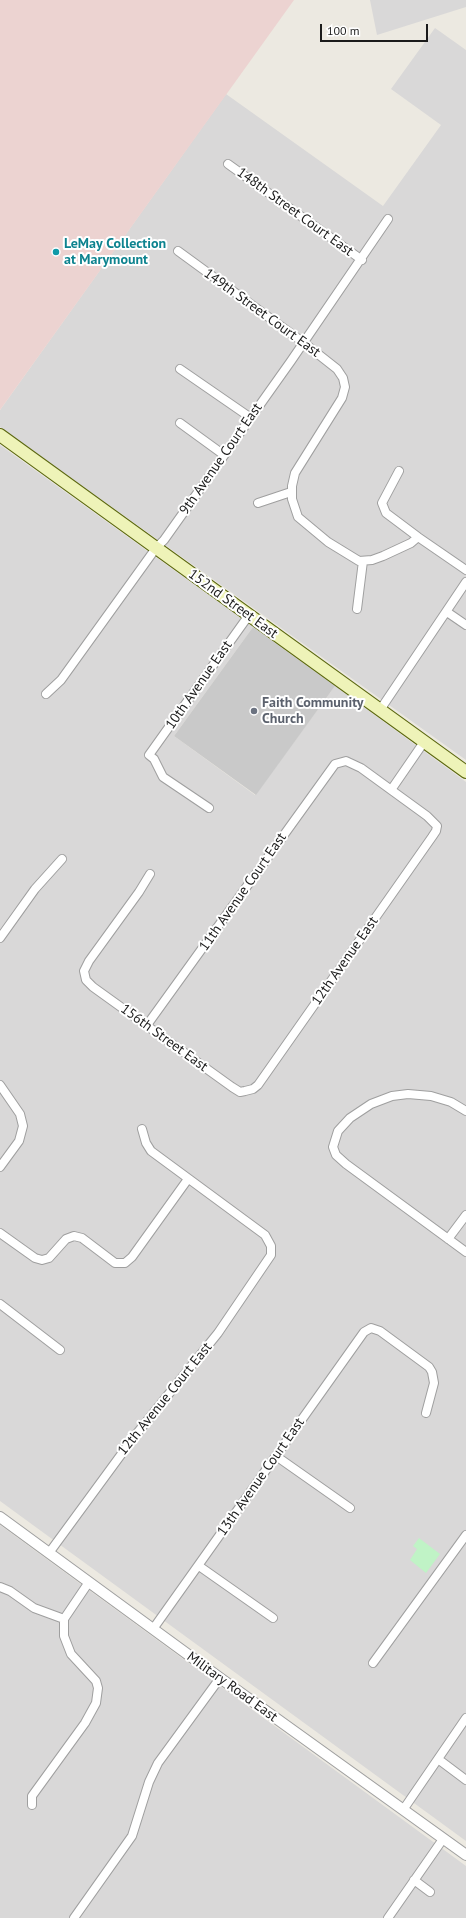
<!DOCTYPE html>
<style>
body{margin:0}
#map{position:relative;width:466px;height:1918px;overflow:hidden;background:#ece9e1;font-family:"PT Sans",sans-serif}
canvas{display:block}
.scale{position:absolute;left:320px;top:24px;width:108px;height:18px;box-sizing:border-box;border:2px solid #1b1b1b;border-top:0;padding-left:5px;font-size:12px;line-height:14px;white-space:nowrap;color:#1b1b1b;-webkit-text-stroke:3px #fff;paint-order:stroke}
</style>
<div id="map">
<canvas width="466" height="1918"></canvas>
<div class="scale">100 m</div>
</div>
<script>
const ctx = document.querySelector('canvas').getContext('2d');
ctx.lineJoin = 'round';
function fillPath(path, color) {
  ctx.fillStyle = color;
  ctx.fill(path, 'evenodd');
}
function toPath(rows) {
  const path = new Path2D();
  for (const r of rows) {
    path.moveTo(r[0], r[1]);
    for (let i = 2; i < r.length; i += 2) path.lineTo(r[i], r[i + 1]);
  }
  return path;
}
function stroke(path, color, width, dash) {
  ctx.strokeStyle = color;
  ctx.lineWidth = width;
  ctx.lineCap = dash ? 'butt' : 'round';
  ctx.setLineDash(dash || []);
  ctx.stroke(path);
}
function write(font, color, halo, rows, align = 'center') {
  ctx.font = font + ' "PT Sans",sans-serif';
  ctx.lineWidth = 4;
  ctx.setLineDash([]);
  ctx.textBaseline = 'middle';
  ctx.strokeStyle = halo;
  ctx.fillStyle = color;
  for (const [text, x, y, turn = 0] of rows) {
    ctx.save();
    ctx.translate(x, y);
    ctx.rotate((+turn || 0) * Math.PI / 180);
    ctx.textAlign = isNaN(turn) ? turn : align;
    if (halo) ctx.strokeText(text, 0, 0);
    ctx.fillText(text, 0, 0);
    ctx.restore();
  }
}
const residential = toPath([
 [370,0,466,0,466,7,377,35],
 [435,28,466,50,466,760,0,427,0,410,226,94,383,206,441,125,391,89],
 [0,445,253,627,174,736,255,795,335,686,466,782,466,1841,0,1501],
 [0,1525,466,1866,466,1918,0,1918]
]);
const commercial = toPath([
 [0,0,294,0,0,410]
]);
const religious = toPath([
 [253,627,335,686,256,795,174,736]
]);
const park = toPath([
 [419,1538,440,1554,426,1573,410,1560,417,1549,413,1546]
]);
const minor = toPath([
 [228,164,362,260],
 [178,251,304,343,337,369,343,378,345,387,342,398,295,473,292,486,292,499,298,517,328,542,359,561,372,560,383,556,411,543,418,537],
 [180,369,251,418],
 [180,423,224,455],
 [399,471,382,503,386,513,418,537,466,570],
 [258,503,291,492],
 [357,609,363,561],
 [447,612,466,625],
 [46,694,61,680,156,548,164,540,291,361,388,219],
 [380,710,466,582],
 [391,790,424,742],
 [209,808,163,777,154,759,149,755,249,615],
 [0,938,35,889,62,859],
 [147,1025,335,764,346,761,361,768,427,816,437,826,436,831,432,837,258,1085,253,1089,245,1091,240,1092,232,1087,93,987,86,980,84,971,89,961,139,892,150,874],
 [0,1085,20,1114,23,1126,19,1141,0,1167],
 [466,1111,451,1102,431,1096,408,1094,392,1096,371,1104,350,1118,338,1131,333,1147,336,1155,346,1164,466,1252],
 [0,1233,35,1258,42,1260,49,1258,66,1239,74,1236,82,1238,115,1263,125,1263,132,1257,188,1179],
 [448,1239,466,1215],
 [0,1304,60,1350],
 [276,1456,350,1508],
 [49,1553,134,1437,218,1333,271,1255,271,1246,265,1235,151,1151,146,1143,142,1129],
 [199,1566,273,1618],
 [0,1587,10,1591,34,1608,64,1619],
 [153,1629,364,1332,371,1328,380,1331,429,1367,432,1372,434,1383,426,1413],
 [373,1663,466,1535],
 [438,1759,466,1780],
 [32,1805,32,1796,85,1723,96,1703,98,1688,96,1681,71,1654,64,1636,64,1619,89,1582],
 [403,1810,466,1718],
 [414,1880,430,1892],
 [74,1918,132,1836,149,1782,158,1763,220,1678],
 [388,1918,443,1839]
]);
const tertiary = toPath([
 [0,1517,220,1678,466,1855]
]);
const secondary = toPath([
 [0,435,466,772]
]);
const markers = [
 [56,252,4,"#0f9aa8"],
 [254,711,4,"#6b7280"]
];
const streetNames = [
 ["148th Street Court East",295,212,36],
 ["149th Street Court East",262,313,36],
 ["9th Avenue Court East",221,459,-55],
 ["152nd Street East",233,604,36],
 ["10th Avenue East",199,685,-55],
 ["11th Avenue Court East",243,892,-55],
 ["12th Avenue East",345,961,-55],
 ["156th Street East",164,1038,36],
 ["12th Avenue Court East",165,1399,-51],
 ["13th Avenue Court East",261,1477,-55],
 ["Military Road East",232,1687,36]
];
const cultureNames = [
 ["LeMay Collection",64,244],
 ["at Marymount",64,260]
];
const worshipNames = [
 ["Faith Community",262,703],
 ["Church",262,719]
];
fillPath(residential, '#d9d8d8');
fillPath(commercial, '#ecd3d1');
fillPath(religious, '#c9c9c9');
fillPath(park, '#c0f3c6');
stroke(minor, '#9f9f9f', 10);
stroke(tertiary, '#9f9f9f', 12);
stroke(secondary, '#5a660e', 14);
stroke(minor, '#fff', 8);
stroke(tertiary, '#fff', 10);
stroke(secondary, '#eef3b8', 12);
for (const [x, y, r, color] of markers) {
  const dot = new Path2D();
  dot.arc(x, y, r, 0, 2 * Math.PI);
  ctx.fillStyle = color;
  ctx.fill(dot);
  stroke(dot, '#fff', 1.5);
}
write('14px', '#1b1b1b', '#fff', streetNames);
write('bold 14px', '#0d838f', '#fff', cultureNames, 'left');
write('bold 14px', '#5b616d', '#fff', worshipNames, 'left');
</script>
